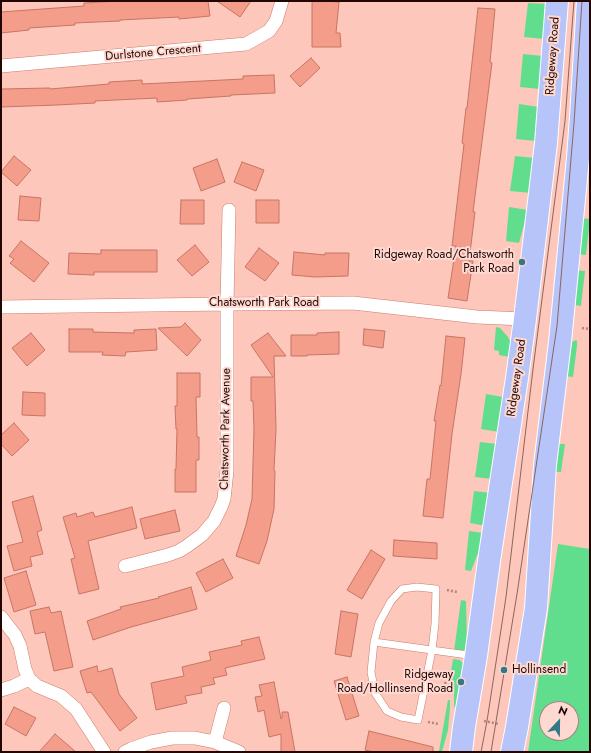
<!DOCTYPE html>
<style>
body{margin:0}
#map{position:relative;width:591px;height:753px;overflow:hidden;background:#fdc7bb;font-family:Jost,sans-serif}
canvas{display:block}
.frame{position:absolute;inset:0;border:2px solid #230502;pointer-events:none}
.north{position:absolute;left:539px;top:701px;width:40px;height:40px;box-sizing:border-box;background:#fed9d1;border:1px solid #a6847e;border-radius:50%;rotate:22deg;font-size:11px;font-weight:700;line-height:16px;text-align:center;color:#230502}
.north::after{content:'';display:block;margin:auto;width:14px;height:18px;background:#337886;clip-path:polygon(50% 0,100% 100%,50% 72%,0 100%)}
</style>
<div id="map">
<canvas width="591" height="753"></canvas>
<div class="frame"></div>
<div class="north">N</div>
</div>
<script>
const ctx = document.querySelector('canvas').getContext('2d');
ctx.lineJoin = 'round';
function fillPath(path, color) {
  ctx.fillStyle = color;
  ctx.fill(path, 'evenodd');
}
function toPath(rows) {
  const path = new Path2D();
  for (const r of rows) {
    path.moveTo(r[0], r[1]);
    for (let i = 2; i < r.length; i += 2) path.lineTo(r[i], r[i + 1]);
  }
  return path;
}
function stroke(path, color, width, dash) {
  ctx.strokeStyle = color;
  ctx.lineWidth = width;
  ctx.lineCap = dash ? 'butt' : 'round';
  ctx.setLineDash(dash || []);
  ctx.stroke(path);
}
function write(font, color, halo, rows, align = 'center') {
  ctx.font = font + ' Jost,sans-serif';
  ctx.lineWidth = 4;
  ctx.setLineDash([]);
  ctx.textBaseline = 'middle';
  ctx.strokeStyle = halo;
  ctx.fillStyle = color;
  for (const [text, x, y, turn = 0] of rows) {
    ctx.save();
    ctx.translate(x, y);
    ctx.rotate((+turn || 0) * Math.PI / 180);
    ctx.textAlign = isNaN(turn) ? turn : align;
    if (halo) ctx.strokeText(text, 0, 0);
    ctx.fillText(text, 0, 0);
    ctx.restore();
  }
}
const green = toPath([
 [528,3,547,4,544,39,524,37],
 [523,54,543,56,540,89,520,87],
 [519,104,539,107,536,141,516,139],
 [515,156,535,158,531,193,510,191],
 [509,207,528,210,519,243,506,241],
 [579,218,590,219,586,255,575,254],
 [574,270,585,271,581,306,575,305],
 [496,327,500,328,508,337,511,343,510,357,499,355,499,351,494,350],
 [576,340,577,341,577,346,573,377,564,376,568,355,571,349,572,342],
 [486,394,503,397,499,432,481,429],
 [480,442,497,444,492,479,475,477],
 [555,444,565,444,561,472,553,472],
 [474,491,491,493,486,526,470,523],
 [469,531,483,533,484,538,471,571,465,570],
 [558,544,590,549,590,752,528,752],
 [547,709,571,709,571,733,547,733],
 [461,600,466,601,467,648,465,650,462,651,454,651],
 [453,659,460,660,464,665,457,711,455,709,454,705,454,684,449,683],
 [448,700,450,700,450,708,448,730,443,748,442,751,440,752,439,751]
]);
const building = toPath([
 [119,1,208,1,210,16,179,19,179,17,120,20,120,21,75,23,75,25,29,28,29,30,1,33,1,12,84,6,84,3,119,1],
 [217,1,251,1,240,17,217,1],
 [312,1,326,1,339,2,336,33,340,33,341,47,312,47,312,1],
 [478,8,495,9,490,62,492,63,473,212,475,212,469,261,473,261,467,301,448,298,456,246,452,246,464,144,462,143,466,108,467,108,478,8],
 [311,58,320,68,300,87,290,76,311,58],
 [274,75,275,93,231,95,231,96,187,99,187,100,157,102,157,98,95,101,95,103,57,105,1,107,1,89,50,88,50,89,109,84,109,82,142,80,142,84,203,81,243,79,243,76,274,75],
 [14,156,31,170,17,186,1,172,14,156],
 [217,159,225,182,201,191,193,168,217,159],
 [242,162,264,170,256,191,234,182,242,162],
 [20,196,41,198,39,221,18,220,20,196],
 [181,200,204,200,204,224,180,224,181,200],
 [256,200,279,200,279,223,256,223,256,200],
 [21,241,49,263,34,282,10,263,14,259,9,256,21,241],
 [195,245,209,262,192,276,177,260,195,245],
 [259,248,279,263,265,281,245,267,259,248],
 [101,250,157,250,157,272,94,272,94,275,68,274,69,253,101,254,101,250],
 [294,252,325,255,325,253,349,253,348,276,315,277,292,275,294,252],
 [185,323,201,340,187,356,158,328,181,327,185,323],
 [69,329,93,329,93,332,134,333,134,330,156,329,157,350,126,352,125,356,102,355,103,352,69,352,69,329],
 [364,329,385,331,383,348,363,345,364,329],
 [339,332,339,354,307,355,307,356,291,356,291,335,317,335,317,333,339,332],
 [31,333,45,350,27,366,12,348,31,333],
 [268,333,286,356,274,356,276,429,274,470,275,471,274,509,267,541,259,564,236,556,246,525,252,499,254,429,253,401,251,401,251,377,273,377,251,345,268,333],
 [446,336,465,338,461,374,452,434,443,518,423,516,427,479,430,479,436,421,434,421,440,385,441,386,446,336],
 [177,373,200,373,200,397,196,397,197,437,199,437,199,460,196,460,196,492,175,492,175,469,176,469,177,429,176,429,175,406,177,406,177,373],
 [23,392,45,393,45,416,22,415,23,392],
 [14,423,29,440,12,456,1,444,1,435,14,423],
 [33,496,42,530,37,532,43,554,30,557,32,566,14,571,7,546,23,542,12,502,33,496],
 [132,507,137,528,88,541,99,589,79,594,71,559,75,558,63,517,76,513,77,517,93,512,95,517,132,507],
 [175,510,180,531,145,539,140,519,175,510],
 [394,540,437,543,437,559,393,556,394,540],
 [371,550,385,559,362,599,347,590,371,550],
 [223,559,233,578,206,592,196,573,223,559],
 [26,571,36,605,14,612,4,578,26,571],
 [191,587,197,609,131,627,93,640,87,621,121,609,120,607,159,598,158,597,191,587],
 [49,607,51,613,61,611,73,667,54,671,45,632,35,634,30,611,49,607],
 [341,611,358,614,351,657,335,654,341,611],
 [259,637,265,659,225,668,227,675,213,678,215,684,201,687,202,693,185,696,187,703,156,710,151,683,184,676,182,667,211,660,209,652,242,645,241,641,259,637],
 [97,666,98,672,112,668,119,694,137,718,120,731,91,692,87,693,80,671,97,666],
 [347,677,359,716,346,720,334,681,347,677],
 [274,682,281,719,282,718,282,712,288,712,295,752,281,752,281,734,269,737,264,710,258,712,255,697,262,696,259,685,274,682],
 [14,707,36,718,26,736,5,724,14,707],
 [369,731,433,747,433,752,374,752,365,750,369,731],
 [55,734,76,752,39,752,55,734]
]);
const path = toPath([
 [582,328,590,329],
 [447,590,457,592],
 [445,682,450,693],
 [484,721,499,724],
 [428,722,439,724]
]);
const lane = toPath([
 [417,587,436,589,435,624,432,650,418,720,401,717,387,711,375,693,371,672,374,642,379,623,391,601,402,589,417,587],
 [374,642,475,656]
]);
const street = toPath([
 [1,66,246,44,269,31,276,21,282,1],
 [1,307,227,304,353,303,477,317,525,319],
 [125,566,168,555,179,551,187,546,202,535,214,521,221,507,224,499,227,470,227,304,229,210],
 [1,617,15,635,20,646,25,669,29,679,37,686,61,696,76,709,104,752],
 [1,690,14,686,29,679],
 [215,742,224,708],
 [125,752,131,749,151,742,172,738,195,738,215,742,239,752]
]);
const highway = toPath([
 [461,752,464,727,476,656,489,561,517,378,525,319,546,143,557,1],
 [512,752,517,727,536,608,545,465,560,342,578,158,581,117,588,1]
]);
const tram = toPath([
 [481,752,487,721,506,597,533,369,565,121,574,1],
 [491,752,517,594,557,326,574,123,582,1]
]);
const markers = [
 [522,262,4,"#337886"],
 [504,670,4,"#337886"],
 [461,682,4,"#337886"]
];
const streetNames = [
 ["Durlstone Crescent",153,53,-5],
 ["Ridgeway Road",553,56,-86],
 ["Chatsworth Park Road",264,303],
 ["Ridgeway Road",517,378,-82],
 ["Chatsworth Park Avenue",226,429,-89]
];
const poiNames = [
 ["Ridgeway Road/Chatsworth",514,255],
 ["Park Road",514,269],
 ["Hollinsend",512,670,"left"],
 ["Ridgeway",453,675],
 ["Road/Hollinsend Road",453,689]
];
fillPath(green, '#60de8e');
fillPath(building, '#f39d8a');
stroke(building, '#c77563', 1);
stroke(lane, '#ce7b69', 8);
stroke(street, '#ce7b69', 14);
stroke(highway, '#fff', 24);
stroke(path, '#b3857c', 2.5, [2, 2]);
stroke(lane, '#fff', 7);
stroke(street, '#fff', 13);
stroke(highway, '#b6c4f9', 22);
stroke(tram, '#8e645d', 1);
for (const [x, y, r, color] of markers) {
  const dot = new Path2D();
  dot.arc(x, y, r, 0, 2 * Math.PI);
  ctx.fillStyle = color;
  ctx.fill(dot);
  stroke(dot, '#fed9d1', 1.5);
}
write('12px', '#230502', '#fed9d1', streetNames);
write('12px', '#230502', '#fed9d1', poiNames, 'right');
</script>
